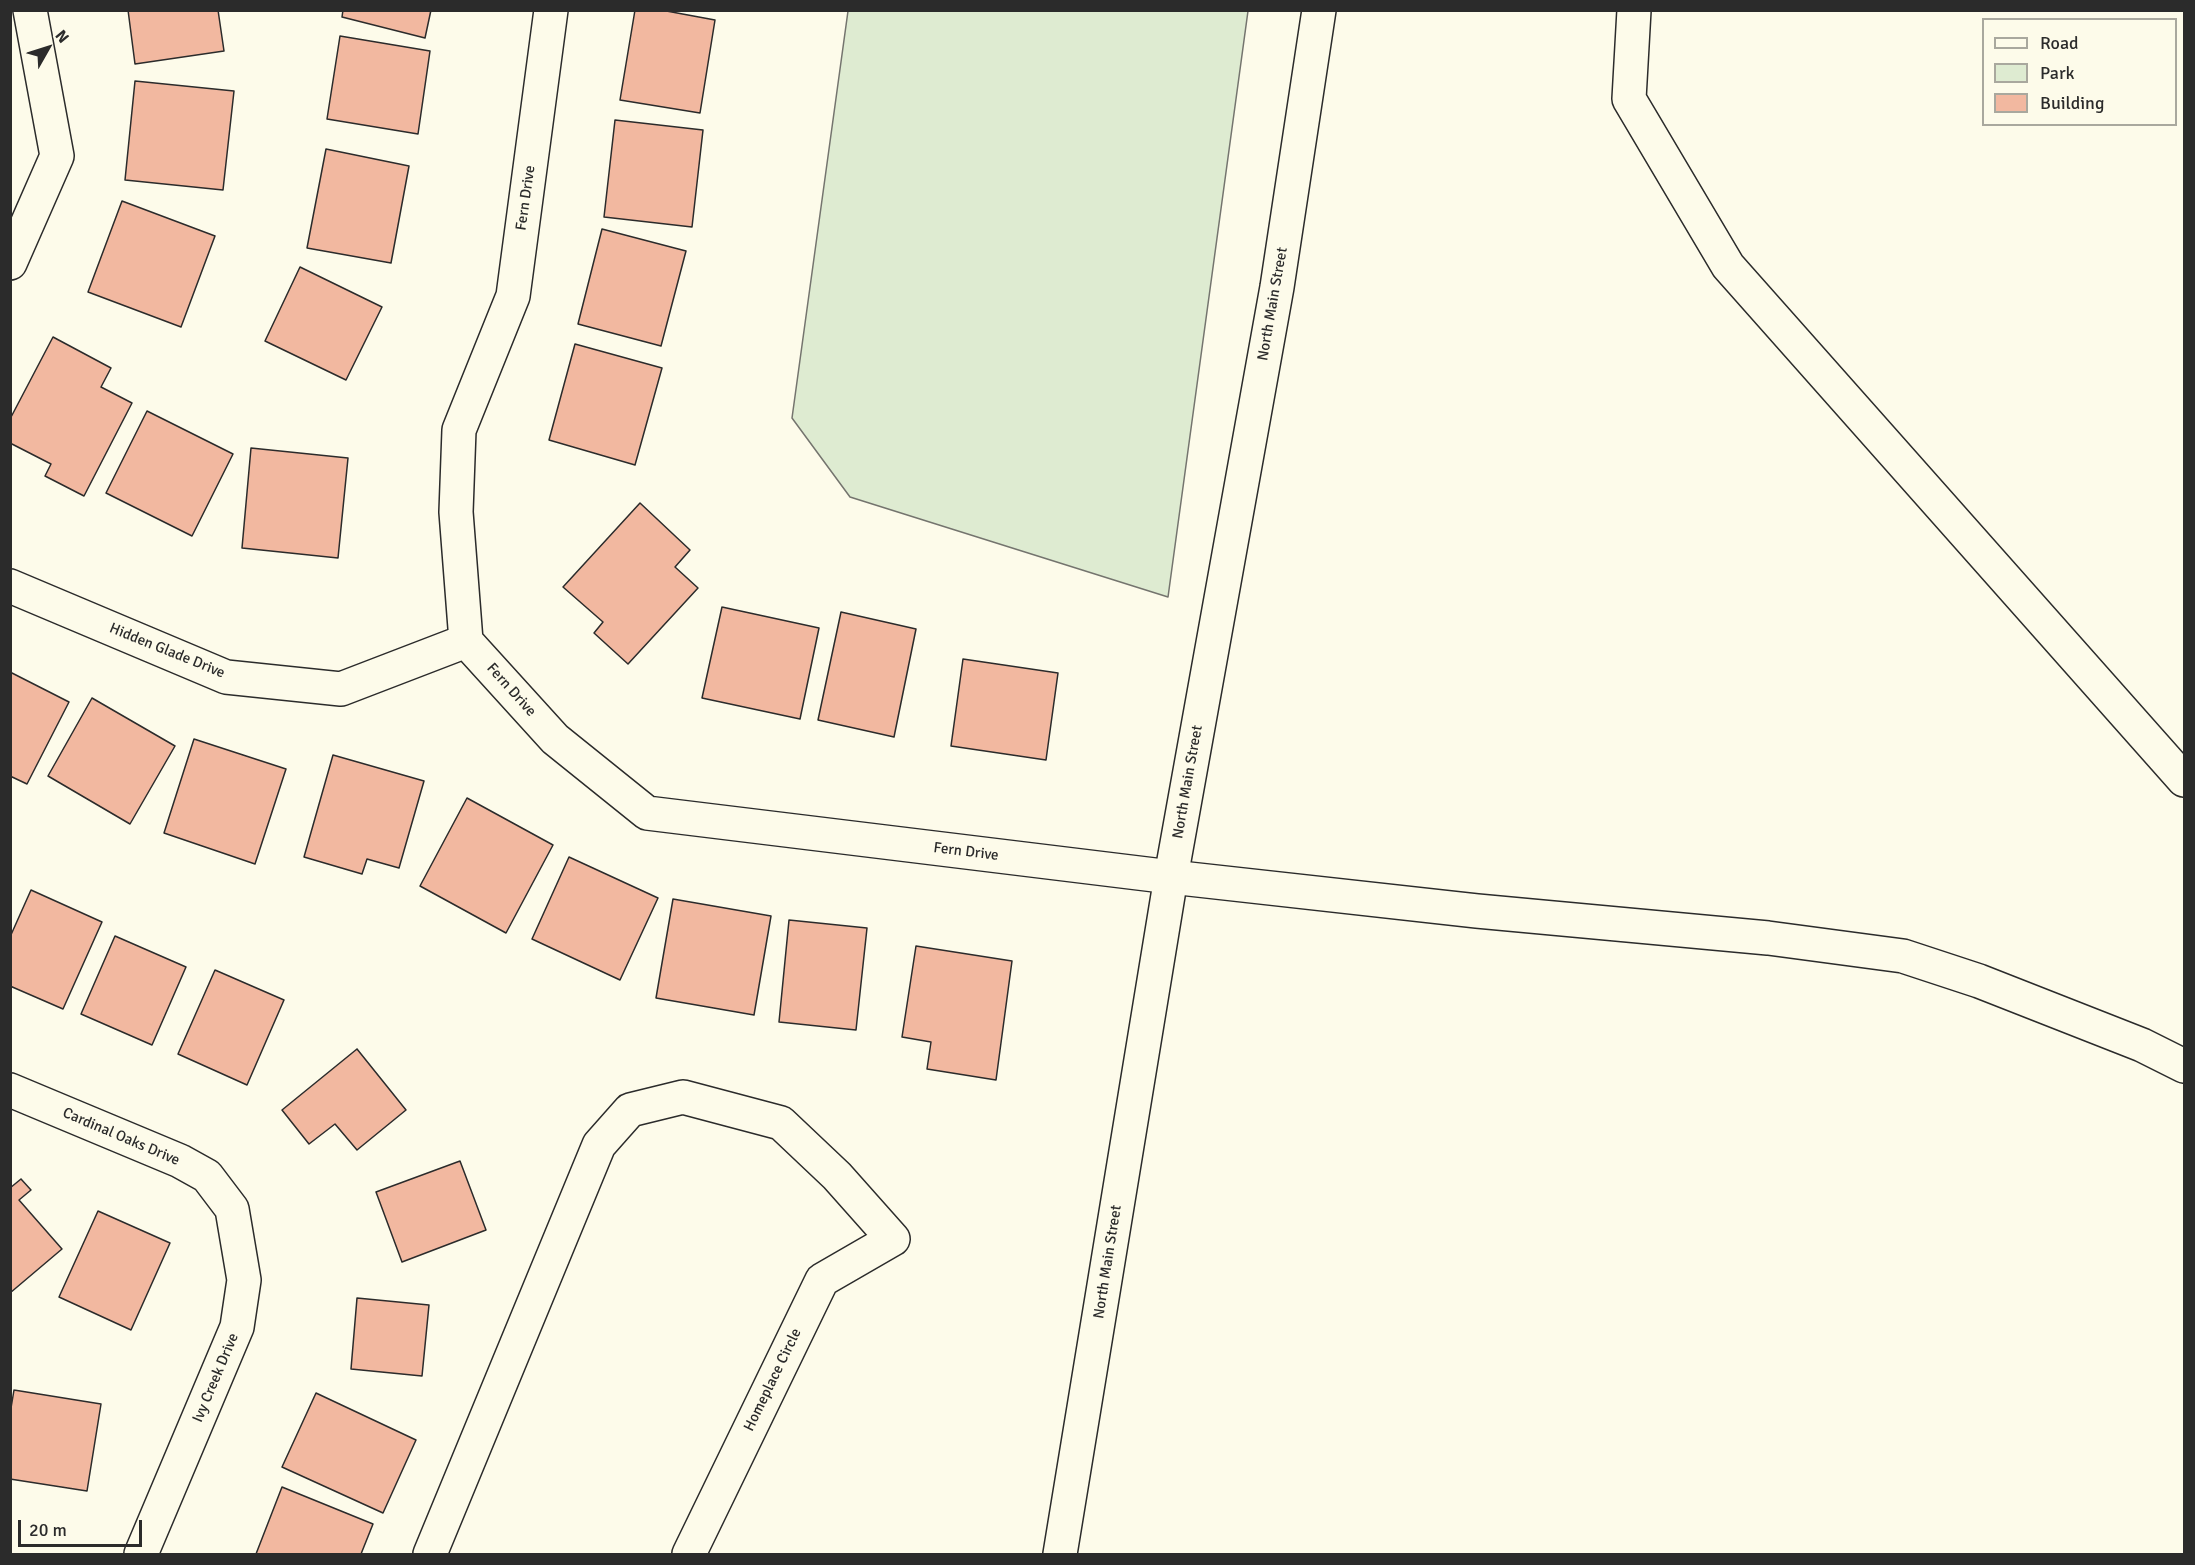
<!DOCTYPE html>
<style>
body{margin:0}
#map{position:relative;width:2195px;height:1565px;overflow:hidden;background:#fdfbea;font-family:Signika,sans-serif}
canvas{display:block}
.frame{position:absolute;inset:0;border:12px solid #2b2b2b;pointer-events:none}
.legend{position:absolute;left:1982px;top:18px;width:195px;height:108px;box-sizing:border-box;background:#fdfbea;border:2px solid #a9a89e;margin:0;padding:8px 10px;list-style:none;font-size:18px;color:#2b2b2b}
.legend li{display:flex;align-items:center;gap:12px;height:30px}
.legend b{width:30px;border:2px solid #a9a89e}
.north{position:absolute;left:18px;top:18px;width:60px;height:60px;-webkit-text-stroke:4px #fdfbea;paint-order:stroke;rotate:51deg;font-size:16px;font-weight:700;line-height:24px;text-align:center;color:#2b2b2b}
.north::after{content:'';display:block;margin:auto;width:21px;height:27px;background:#2b2b2b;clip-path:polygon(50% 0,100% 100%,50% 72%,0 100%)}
.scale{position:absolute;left:18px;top:1520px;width:124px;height:27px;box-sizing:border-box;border:3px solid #2b2b2b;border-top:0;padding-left:8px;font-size:18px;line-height:21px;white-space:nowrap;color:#2b2b2b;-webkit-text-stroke:4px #fdfbea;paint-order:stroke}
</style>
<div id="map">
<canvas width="2195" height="1565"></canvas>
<div class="frame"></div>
<ul class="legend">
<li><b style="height:8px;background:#fdfbea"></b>Road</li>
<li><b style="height:16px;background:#deebd1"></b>Park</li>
<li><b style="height:16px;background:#f2b8a0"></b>Building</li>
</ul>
<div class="north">N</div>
<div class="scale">20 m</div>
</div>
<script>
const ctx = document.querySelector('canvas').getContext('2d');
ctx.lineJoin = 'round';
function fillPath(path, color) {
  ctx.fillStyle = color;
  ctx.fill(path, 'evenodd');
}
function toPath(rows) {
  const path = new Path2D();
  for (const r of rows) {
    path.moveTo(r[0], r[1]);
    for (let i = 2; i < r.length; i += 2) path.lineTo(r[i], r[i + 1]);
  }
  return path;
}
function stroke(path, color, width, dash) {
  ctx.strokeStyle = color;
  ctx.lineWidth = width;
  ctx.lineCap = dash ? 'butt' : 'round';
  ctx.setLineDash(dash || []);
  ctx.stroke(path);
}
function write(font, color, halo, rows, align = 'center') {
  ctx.font = font + ' Signika,sans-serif';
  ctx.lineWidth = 4.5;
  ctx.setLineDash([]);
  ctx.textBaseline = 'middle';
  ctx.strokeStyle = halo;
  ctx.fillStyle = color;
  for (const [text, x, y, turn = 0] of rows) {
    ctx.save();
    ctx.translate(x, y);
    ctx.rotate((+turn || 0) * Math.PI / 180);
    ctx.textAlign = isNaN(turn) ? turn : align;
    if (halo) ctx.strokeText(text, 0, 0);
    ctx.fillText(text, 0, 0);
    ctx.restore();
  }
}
const green = toPath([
 [848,11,1248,11,1168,597,850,497,792,418,848,11]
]);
const building = toPath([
 [128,10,218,10,224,51,135,64,128,10],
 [343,10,431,10,425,38,342,17,343,10],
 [635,10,661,10,715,20,700,113,620,100,635,10],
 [340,36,430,51,418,134,327,119,340,36],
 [135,81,234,91,223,190,125,180,135,81],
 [615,120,703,130,692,227,604,217,615,120],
 [326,149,409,166,391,263,307,248,326,149],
 [122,201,215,236,181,327,88,292,122,201],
 [602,229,686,251,661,346,578,324,602,229],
 [300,267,382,307,346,380,265,341,300,267],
 [53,337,111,368,101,387,132,403,84,496,45,476,51,464,10,443,10,419,53,337],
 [575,344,662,368,635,465,549,440,575,344],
 [147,411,233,454,192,536,106,493,147,411],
 [251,448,348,458,338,558,242,548,251,448],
 [640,503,690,550,675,567,698,588,628,664,594,633,603,622,563,587,640,503],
 [722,607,819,628,800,719,702,698,722,607],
 [841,612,916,629,894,737,818,720,841,612],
 [963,659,1058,673,1046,760,951,746,963,659],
 [10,672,69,702,27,784,10,776,10,672],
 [92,698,175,746,130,824,48,776,92,698],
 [194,739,286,769,255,864,164,833,194,739],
 [333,755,424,781,399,868,367,859,362,874,304,857,333,755],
 [467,798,553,845,506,933,420,886,467,798],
 [569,857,658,898,620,980,532,939,569,857],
 [31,890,102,922,63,1009,10,986,10,937,31,890],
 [673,899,771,916,754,1015,656,998,673,899],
 [789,920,867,928,856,1030,779,1022,789,920],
 [115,936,186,967,152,1045,81,1014,115,936],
 [916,946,1012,961,996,1080,927,1069,931,1042,902,1037,916,946],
 [215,970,284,1000,247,1085,178,1054,215,970],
 [357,1049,406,1110,357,1150,335,1124,309,1144,282,1110,357,1049],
 [460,1161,486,1230,402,1262,376,1192,460,1161],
 [21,1179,31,1190,19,1200,62,1249,10,1293,10,1188,21,1179],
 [98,1211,170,1243,131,1330,59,1297,98,1211],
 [357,1298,429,1305,422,1376,351,1369,357,1298],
 [14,1390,101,1404,87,1491,10,1479,10,1414,14,1390],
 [316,1393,416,1440,383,1513,282,1467,316,1393],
 [282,1487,373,1524,361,1554,256,1554,282,1487]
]);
const minor = toPath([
 [551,10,513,296,459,430,456,512,466,641,555,739,647,813,1171,877,1477,911,1768,938,1903,956,1979,981,2142,1045,2184,1066],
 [1634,10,1629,99,1728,266,2184,780],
 [10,263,57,156,30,10],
 [10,586,226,677,341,689,466,641],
 [10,1090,180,1161,207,1176,232,1209,244,1280,237,1327,141,1554],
 [430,1554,599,1145,630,1110,683,1097,781,1123,837,1176,893,1239,822,1280,689,1554]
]);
const major = toPath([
 [1060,1554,1171,877,1277,287,1319,10]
]);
const streetNames = [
 ["Fern Drive",526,198,-82],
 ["North Main Street",1273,304,-80],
 ["Hidden Glade Drive",167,651,22],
 ["Fern Drive",511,690,48],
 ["North Main Street",1188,782,-80],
 ["Fern Drive",966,852,7],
 ["Cardinal Oaks Drive",121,1137,23],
 ["North Main Street",1108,1262,-81],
 ["Ivy Creek Drive",216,1378,-67],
 ["Homeplace Circle",773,1380,-64]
];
fillPath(green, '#deebd1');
stroke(green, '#74746e', 1.5);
fillPath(building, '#f2b8a0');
stroke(building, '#2b2b2b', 1.5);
stroke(minor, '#2b2b2b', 36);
stroke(major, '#2b2b2b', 36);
stroke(minor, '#fdfbea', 33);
stroke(major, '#fdfbea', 33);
write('15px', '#2b2b2b', '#fdfbea', streetNames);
</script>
